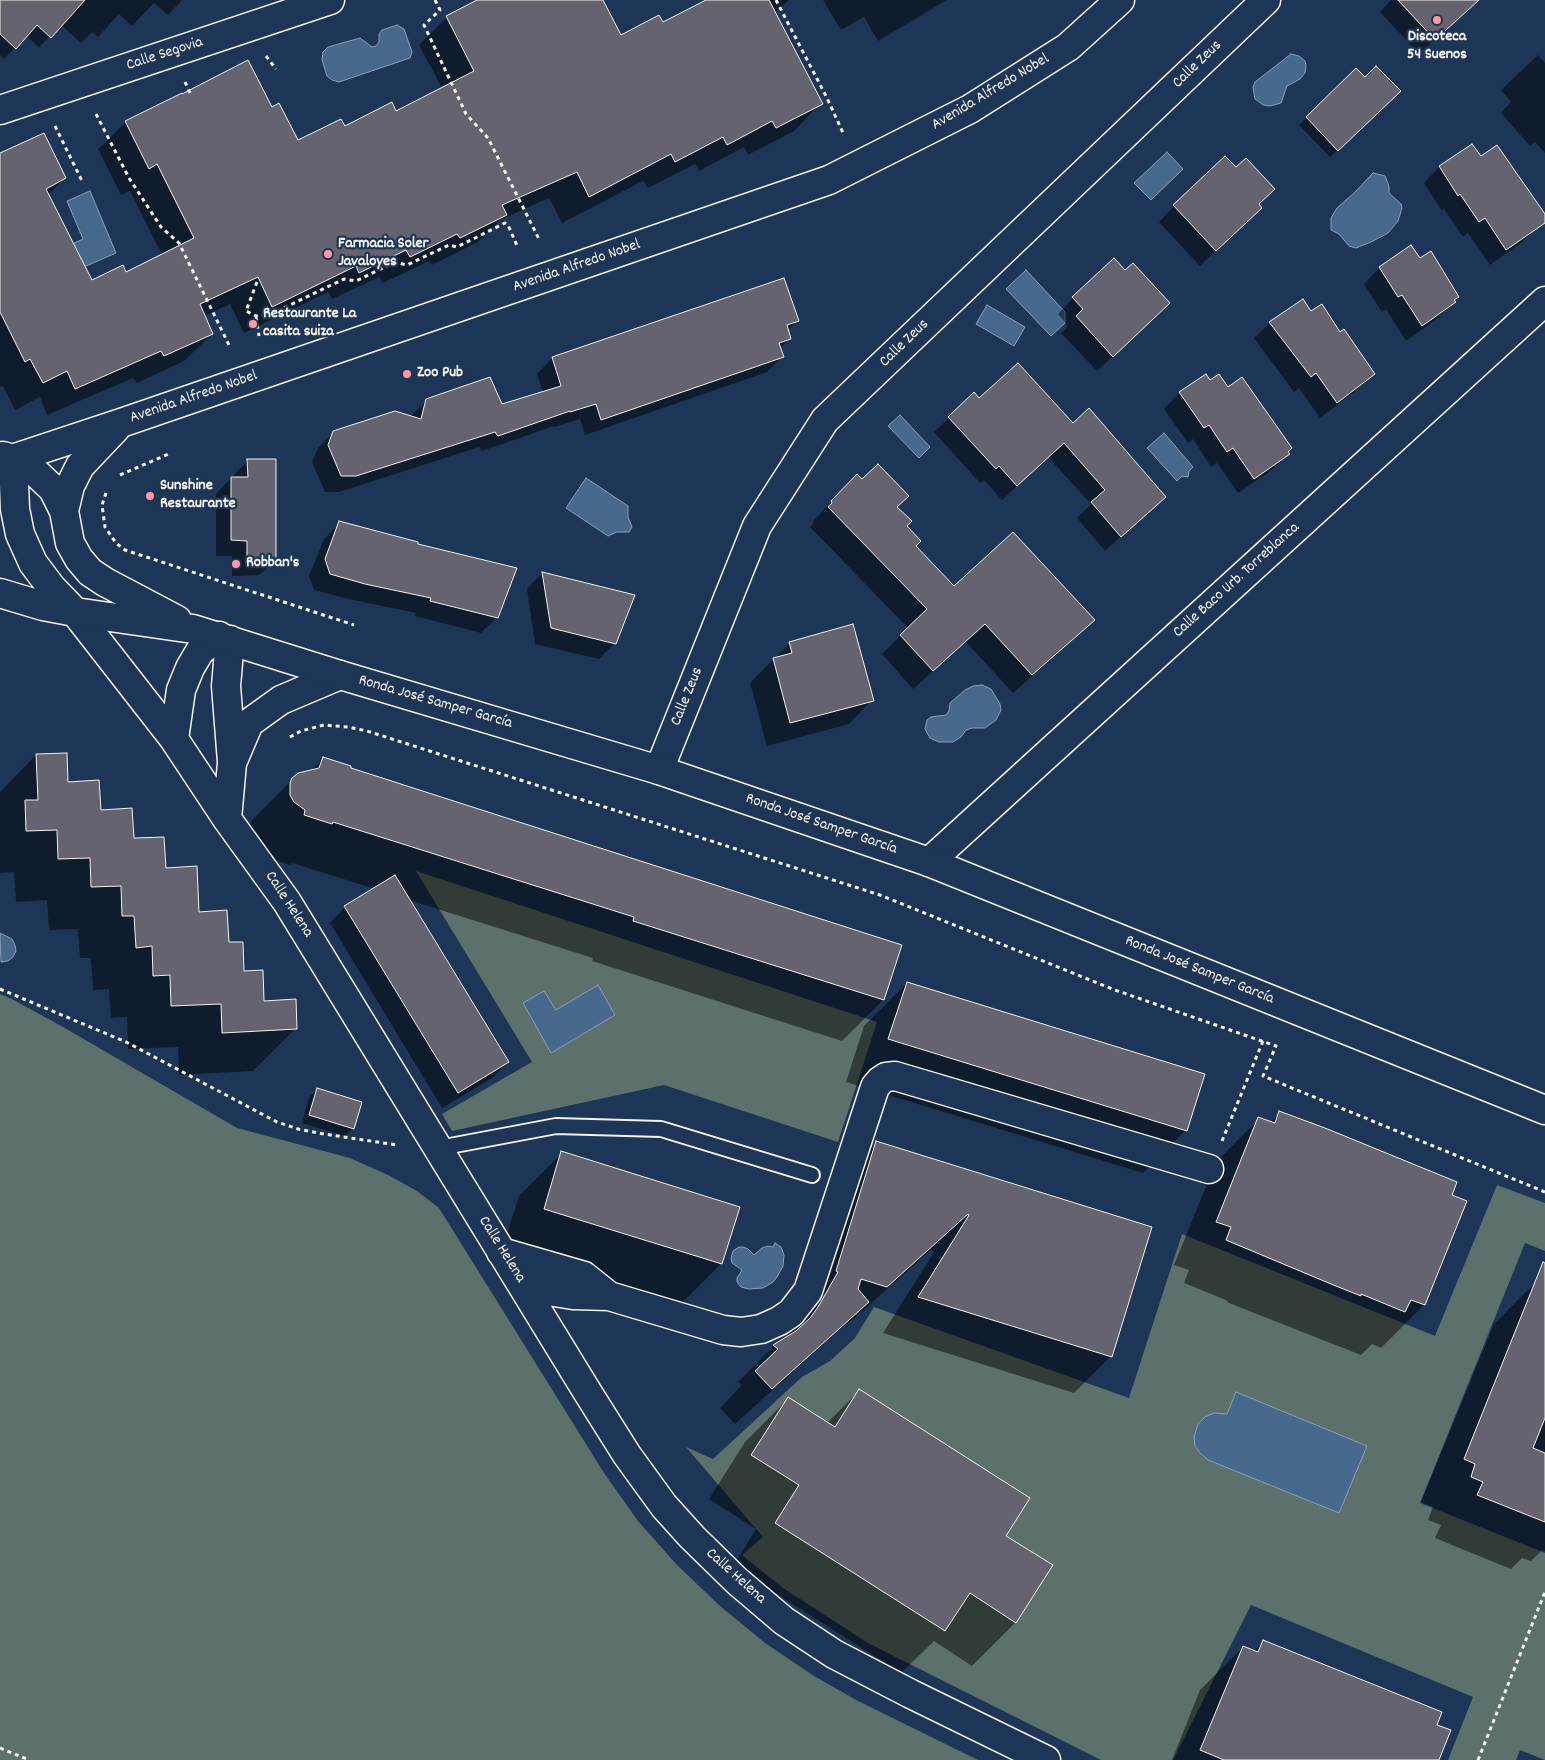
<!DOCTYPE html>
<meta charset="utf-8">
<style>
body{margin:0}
canvas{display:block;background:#1d3557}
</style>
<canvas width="1545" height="1760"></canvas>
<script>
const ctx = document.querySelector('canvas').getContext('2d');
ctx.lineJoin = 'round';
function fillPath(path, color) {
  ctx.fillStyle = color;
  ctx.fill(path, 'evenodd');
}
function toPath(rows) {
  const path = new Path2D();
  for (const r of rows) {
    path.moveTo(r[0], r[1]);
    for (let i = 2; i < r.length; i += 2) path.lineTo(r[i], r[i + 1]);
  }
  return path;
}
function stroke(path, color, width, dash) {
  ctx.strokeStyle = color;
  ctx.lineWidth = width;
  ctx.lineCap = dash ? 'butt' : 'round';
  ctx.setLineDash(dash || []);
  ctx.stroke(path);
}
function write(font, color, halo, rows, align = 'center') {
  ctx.font = font + ' Dekko,sans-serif';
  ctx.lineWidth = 4.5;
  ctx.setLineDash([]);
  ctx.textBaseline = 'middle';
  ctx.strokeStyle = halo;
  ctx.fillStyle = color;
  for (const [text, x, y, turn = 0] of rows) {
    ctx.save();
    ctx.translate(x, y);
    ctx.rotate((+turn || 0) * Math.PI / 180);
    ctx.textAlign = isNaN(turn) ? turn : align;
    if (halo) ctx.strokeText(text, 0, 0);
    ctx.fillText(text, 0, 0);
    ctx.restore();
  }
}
const green = toPath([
 [416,871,877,1022,838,1142,664,1085,452,1131,442,1114,532,1062],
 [0,994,12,999,63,1027,237,1128,350,1158,388,1175,417,1191,439,1208,604,1473,638,1521,677,1565,720,1606,765,1643,814,1676,858,1701,978,1760,0,1760],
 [1497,1185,1545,1203,1545,1251,1525,1243,1420,1503,1545,1553,1545,1760,1520,1750,1516,1760,1448,1760,1473,1697,1251,1605,1173,1760,1101,1760,868,1643,783,1588,742,1555,763,1537,686,1447,713,1459,802,1377,830,1361,855,1338,874,1307,1129,1398,1182,1234,1435,1336]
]);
const water = toPath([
 [397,25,404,29,412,52,410,58,339,82,332,80,327,76,322,60,323,52,328,47,360,38,372,47,376,46,379,42,379,34,382,30,397,25],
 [1291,54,1299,56,1305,61,1306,66,1305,73,1300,79,1287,86,1281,103,1270,106,1263,105,1255,99,1253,87,1255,82,1291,54],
 [1167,152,1183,169,1151,200,1134,183,1167,152],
 [1373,173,1385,176,1389,186,1389,193,1401,204,1402,208,1398,221,1388,233,1371,242,1356,248,1352,247,1349,246,1339,234,1331,230,1331,218,1337,208,1354,193,1373,173],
 [90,191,116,253,77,270,66,247,83,239,67,201,90,191],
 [1026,270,1065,312,1065,323,1051,336,1006,289,1026,270],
 [987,305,1025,327,1014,346,976,324,987,305],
 [900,415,930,447,919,458,888,426,900,415],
 [1164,433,1193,467,1189,471,1188,477,1182,476,1177,481,1147,448,1164,433],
 [586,478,628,506,628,517,632,527,629,532,617,532,608,536,566,508,586,478],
 [982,685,991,689,1000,704,1001,710,996,720,985,728,972,728,966,730,961,737,953,742,939,742,930,738,925,729,927,720,931,717,946,715,949,711,950,703,965,690,973,686,982,685],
 [0,933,12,939,15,945,16,951,13,957,8,961,1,962,0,933],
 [598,985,615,1015,551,1053,523,1003,544,991,556,1010,598,985],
 [775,1243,781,1247,784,1255,783,1266,777,1277,773,1282,763,1288,749,1289,741,1287,737,1282,737,1278,742,1270,732,1263,731,1258,733,1251,739,1247,743,1247,748,1249,754,1255,762,1248,768,1246,773,1247,775,1243],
 [1236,1392,1367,1446,1339,1513,1208,1460,1200,1453,1195,1446,1194,1437,1198,1424,1205,1417,1214,1413,1227,1414,1236,1392]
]);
const shadow = toPath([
 [0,0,182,0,168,15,154,3,132,26,119,14,98,37,92,32,81,43,61,25,39,47,26,36,4,59,0,55],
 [481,0,602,0,621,36,663,24,727,0,789,0,774,13,821,103,794,131,748,155,744,147,699,171,695,164,648,188,643,181,562,223,549,198,500,220,478,242,432,265,429,261,383,283,379,277,332,299,328,292,244,333,230,304,204,316,212,334,184,361,137,383,133,378,47,415,40,397,15,410,3,386,0,387,0,155,65,178,48,195,91,282,126,274,162,255,130,191,121,195,98,149,126,122,271,109,298,141,395,112,442,88,419,45,447,17],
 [823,0,947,0,878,41,864,17,841,30],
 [1391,0,1479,0,1419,54,1380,12],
 [1538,55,1545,63,1545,153,1535,142,1530,146,1501,113,1511,102,1501,90],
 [1356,70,1365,79,1399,91,1330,157,1299,125],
 [1472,146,1480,158,1545,216,1537,227,1522,242,1490,265,1468,233,1463,237,1444,209,1442,211,1424,183,1439,167],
 [1257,205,1244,223,1200,266,1159,222,1174,206],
 [1410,247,1420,260,1458,297,1438,318,1406,341,1386,309,1382,312,1364,284,1379,268],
 [1073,298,1153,318,1097,371,1061,333,1068,326,1058,314],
 [1311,313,1340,333,1374,374,1358,389,1320,418,1299,388,1294,392,1254,338,1270,323],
 [797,321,787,331,790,338,780,348,783,356,767,372,585,435,580,419,555,427,554,426,482,451,479,447,339,492,325,492,312,462,318,448,334,432,411,416,427,400,502,405,543,392,537,374,552,358],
 [1206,376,1210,382,1228,388,1288,454,1272,470,1238,493,1217,463,1211,467,1193,439,1188,443,1164,409,1179,393],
 [949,418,1073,424,1164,497,1105,551,1077,518,1091,504,1048,457,1002,500,984,480,980,483,934,432],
 [248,460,275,560,259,575,232,576,232,556,216,556,216,494],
 [857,476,896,507,914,546,953,588,1093,620,1074,639,1013,693,966,642,913,689,882,654,908,628,810,527,814,522,813,521],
 [340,523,416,545,497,617,481,633,415,616,416,613,349,599,314,590,309,576,324,539],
 [542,573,615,643,599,659,535,644,527,589],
 [790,643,872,700,849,724,767,746,750,683],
 [36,755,164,869,198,913,228,944,263,1002,296,1028,253,1071,179,1075,178,1047,128,1049,127,1017,111,1018,109,989,93,990,91,958,80,958,78,929,49,930,47,900,16,902,14,872,0,873,0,792],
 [323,759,349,769,883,1000,842,1041,592,961,593,958,409,900,508,1062,492,1078,442,1108,330,923,345,907,375,889,292,863,290,865,263,856,249,830,251,821,293,779,311,771],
 [907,983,1186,1130,1143,1173,846,1082,864,1026],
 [317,1090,353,1128,345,1136,302,1123,309,1097],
 [1280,1113,1465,1202,1424,1305,1381,1348,1372,1344,1361,1355,1229,1303,1226,1300,1184,1283,1189,1270,1174,1265,1216,1162,1259,1119,1270,1123],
 [877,1143,1150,1228,1111,1356,1074,1393,883,1333,934,1252,931,1250,849,1323,848,1322,735,1424,720,1408,742,1385,738,1382,774,1346,786,1339,803,1308,841,1179],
 [562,1153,721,1264,678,1307,501,1252,519,1196],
 [1537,1281,1545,1282,1545,1551,1542,1550,1531,1561,1522,1558,1511,1569,1435,1538,1441,1525,1428,1520,1433,1507,1421,1502,1494,1324],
 [859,1391,1004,1536,1051,1566,1015,1623,972,1666,934,1641,901,1673,733,1566,756,1529,709,1499,745,1442,788,1399,827,1423],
 [1264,1641,1441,1712,1436,1726,1437,1760,1172,1760,1200,1690,1243,1647,1253,1652]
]);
const building = toPath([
 [0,0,85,0,51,38,37,25,16,49,0,34,0,0],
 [477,0,603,0,621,35,659,15,663,22,706,0,769,0,823,104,776,128,772,121,727,145,723,137,675,162,671,154,589,197,577,172,502,205,507,215,460,238,457,234,410,257,406,250,359,273,356,266,272,307,258,277,200,304,213,334,164,356,161,351,75,389,67,371,43,383,30,359,25,362,0,312,0,153,44,133,66,178,46,189,92,280,123,265,126,272,194,238,157,164,149,169,125,121,182,93,182,94,248,60,272,107,279,103,298,140,341,119,345,126,392,102,396,111,474,71,446,16,477,0],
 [1398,0,1479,0,1435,40,1398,0],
 [1376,66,1401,91,1338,151,1306,117,1356,68,1365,77,1376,66],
 [1472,144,1481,156,1497,145,1545,214,1545,223,1506,250,1485,218,1479,222,1460,194,1458,196,1439,166,1472,144],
 [1225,156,1236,167,1246,158,1275,189,1259,204,1262,208,1216,251,1173,205,1225,156],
 [1411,245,1420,258,1431,251,1459,297,1454,300,1456,302,1422,326,1402,295,1398,297,1379,267,1411,245],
 [1114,258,1125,270,1133,263,1170,303,1113,357,1076,316,1083,309,1072,297,1114,258],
 [784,278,799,321,787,325,791,339,779,343,784,357,601,420,596,404,570,412,570,411,498,436,495,432,356,476,341,476,328,445,333,431,395,411,421,419,426,399,490,377,502,404,561,386,552,357,784,278],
 [1303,299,1311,311,1322,304,1340,332,1344,329,1375,374,1337,403,1316,373,1311,377,1269,322,1303,299],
 [1018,363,1073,423,1089,408,1166,497,1121,537,1091,502,1105,490,1064,443,1017,486,999,466,996,469,948,417,974,392,979,398,1018,363],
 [1206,374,1210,380,1219,374,1228,387,1242,377,1292,448,1288,452,1290,454,1254,479,1233,448,1227,452,1209,425,1204,428,1179,392,1206,374],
 [247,459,276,459,276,560,247,560,247,541,231,540,231,477,248,477,247,459],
 [878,464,909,496,897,507,912,521,907,526,921,541,916,546,954,586,1013,532,1095,620,1032,675,985,624,933,671,900,635,927,609,828,507,832,503,831,501,857,474,862,479,878,464],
 [339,521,418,542,418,544,517,568,498,618,430,601,431,598,365,584,330,574,325,559,339,521],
 [542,572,635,595,616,644,551,628,542,572],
 [853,624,874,701,790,723,773,658,792,653,789,642,853,624],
 [67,753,68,782,99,780,101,810,132,808,134,838,164,837,166,868,197,866,199,912,227,910,229,942,243,942,244,971,263,970,264,1001,296,999,297,1029,222,1033,221,1004,171,1006,170,975,153,976,152,946,136,948,134,916,122,916,121,886,91,887,90,858,58,859,57,830,26,831,25,800,38,800,36,754,67,753],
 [323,757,351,766,351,768,902,945,884,1000,633,921,634,917,333,822,332,824,304,815,305,810,294,802,290,795,290,783,292,778,298,773,319,768,323,757],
 [395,875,509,1062,458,1093,344,906,395,875],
 [907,982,1205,1074,1187,1131,888,1039,907,982],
 [317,1088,362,1102,354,1129,309,1115,317,1088],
 [1279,1111,1325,1128,1457,1182,1452,1195,1467,1201,1425,1305,1411,1300,1405,1312,1361,1294,1361,1296,1331,1284,1226,1240,1231,1227,1216,1222,1258,1117,1275,1123,1279,1111],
 [876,1141,1152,1227,1112,1357,918,1297,969,1215,968,1214,887,1287,861,1279,858,1289,869,1302,772,1389,755,1371,778,1349,773,1345,796,1331,810,1318,818,1307,838,1272,836,1271,876,1141],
 [561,1151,740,1207,722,1264,544,1209,561,1151],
 [1543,1262,1545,1263,1545,1418,1533,1448,1545,1453,1545,1522,1477,1495,1483,1482,1471,1477,1475,1464,1464,1459,1543,1262],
 [859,1389,1030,1498,1006,1536,1053,1565,1016,1623,970,1593,945,1631,775,1523,799,1485,751,1455,788,1397,835,1427,859,1389],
 [1263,1640,1442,1712,1437,1725,1451,1730,1439,1760,1224,1760,1200,1750,1243,1646,1258,1652,1263,1640]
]);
const path = toPath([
 [435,0,440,10,424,25,466,114,488,138,540,241],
 [776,0,827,98,844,135],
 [266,56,276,69],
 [185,82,190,93],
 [96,114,129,178,161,227,179,243,229,345],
 [55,126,83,183],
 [257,282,246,311,256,316,269,315,344,279,356,281,395,262,407,265,449,245,457,247,505,223,508,225,518,248],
 [256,317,259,336],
 [120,475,171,453],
 [106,493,102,505,105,527,116,543,125,550,354,625],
 [290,737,301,731,324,725,348,727,367,731,880,895,1115,990,1276,1046,1263,1076,1545,1192],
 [0,989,126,1042,277,1122,298,1129,324,1134,397,1145],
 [1222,1141,1263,1041],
 [0,1748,29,1760],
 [1478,1760,1545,1592]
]);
const service = toPath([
 [439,1148,556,1126,661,1129,812,1175]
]);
const minor = toPath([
 [0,110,330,0],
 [75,612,174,739,227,819,287,902,588,1393,627,1455,664,1506,692,1537,737,1581,784,1621,834,1654,911,1694,1046,1760],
 [230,640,226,686,232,762],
 [174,739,181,690,190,668,200,651,219,636],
 [659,770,757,526,825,420,1266,0],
 [227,819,232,763,249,723,281,700,340,675],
 [929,862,1545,301],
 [501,1252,584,1276,609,1296],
 [523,1287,573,1295,609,1296,723,1330,741,1332,761,1329,779,1321,791,1313,808,1291,875,1087,880,1081,886,1077,895,1076,1209,1169]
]);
const secondary = toPath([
 [3,456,13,459,35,472,53,489,64,511,70,543,79,559,90,572,105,582,177,620],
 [13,459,15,509,20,534,33,563,51,587,75,612],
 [0,463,121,423,829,180,970,109,1068,47,1120,0],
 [64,511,70,486,80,466,116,428],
 [0,593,43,606,75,612,193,629,340,675,659,770,929,862,1545,1110]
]);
const markers = [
 [1437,20,5,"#ff9aa2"],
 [328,254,5,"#ff9aa2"],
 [253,324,5,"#ff9aa2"],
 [407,374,5,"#ff9aa2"],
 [150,496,5,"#ff9aa2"],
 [236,564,5,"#ff9aa2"]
];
const poiNames = [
 ["Discoteca",1437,38,"center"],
 ["54 Suenos",1437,56,"center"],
 ["Farmacia Soler",338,245],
 ["Javaloyes",338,263],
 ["Restaurante La",263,315],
 ["casita suiza",263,333],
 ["Zoo Pub",417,374],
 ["Sunshine",160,487],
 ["Restaurante",160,505],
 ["Robban's",246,564]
];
const streetNames = [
 ["Calle Segovia",165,55,-18],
 ["Calle Zeus",1198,65,-44],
 ["Avenida Alfredo Nobel",991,93,-31],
 ["Avenida Alfredo Nobel",577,267,-19],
 ["Calle Zeus",905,344,-44],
 ["Avenida Alfredo Nobel",194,398,-19],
 ["Calle Baco Urb. Torreblanca",1237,581,-42],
 ["Calle Zeus",688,697,-68],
 ["Ronda José Samper García",435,703,16],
 ["Ronda José Samper García",821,825,19],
 ["Calle Helena",288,905,57],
 ["Ronda José Samper García",1199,971,22],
 ["Calle Helena",501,1250,58],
 ["Calle Helena",735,1577,42]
];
fillPath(green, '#5d716c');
fillPath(water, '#48698e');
stroke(water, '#8d9fb2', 1);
fillPath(shadow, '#0007');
fillPath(building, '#656370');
stroke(building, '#f4f1e8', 1);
stroke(service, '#f4f1e8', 18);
stroke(minor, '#f4f1e8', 31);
stroke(secondary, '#f4f1e8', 31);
stroke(path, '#f4f1e8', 3, [4, 4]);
stroke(service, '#1d3557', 14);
stroke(minor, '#1d3557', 28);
stroke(secondary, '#1d3557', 28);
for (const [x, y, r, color] of markers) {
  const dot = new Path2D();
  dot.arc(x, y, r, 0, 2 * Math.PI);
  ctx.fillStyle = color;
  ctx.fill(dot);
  stroke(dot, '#1d3557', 2);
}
write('bold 16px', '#f4f1e8', '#1d3557', poiNames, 'left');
write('16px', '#f4f1e8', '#1d3557', streetNames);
</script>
